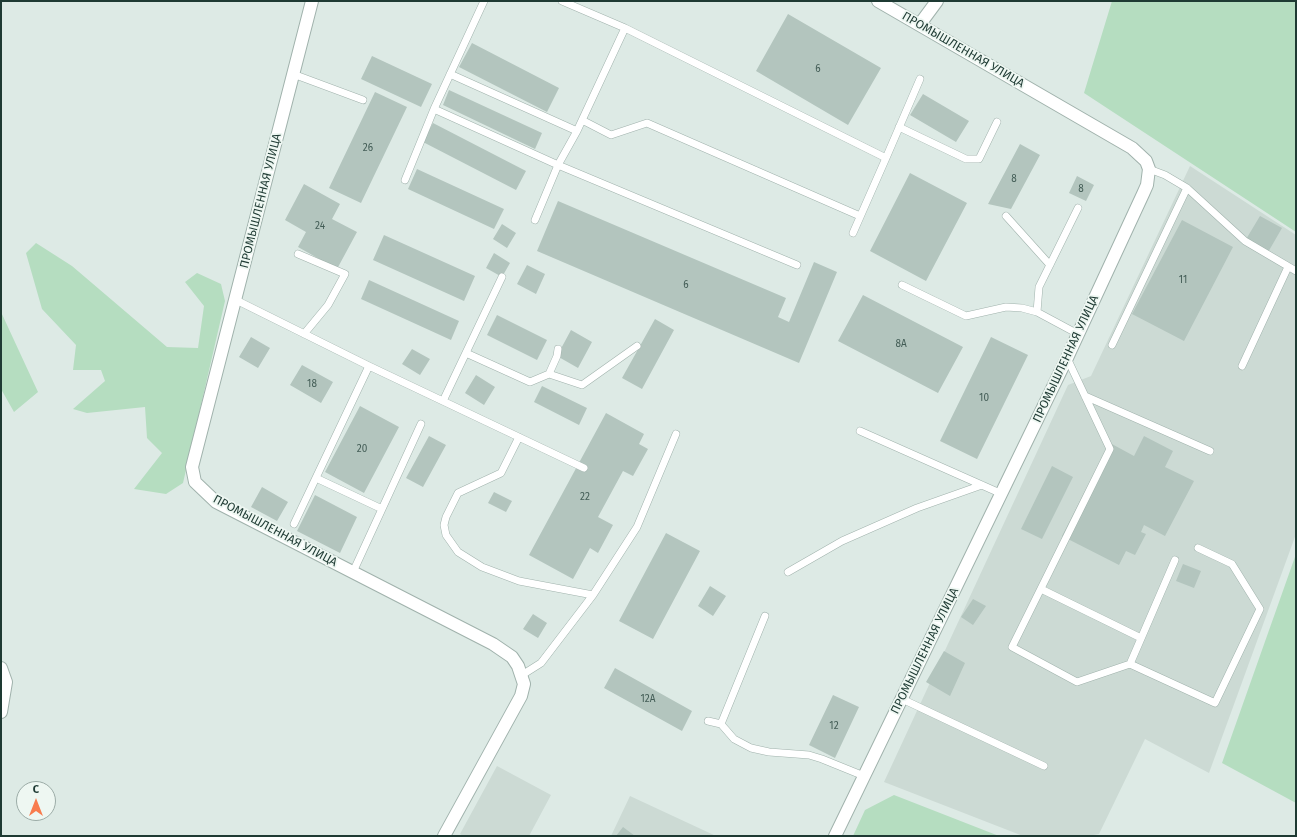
<!DOCTYPE html>
<meta charset="utf-8">
<style>
body{margin:0}
#map{position:relative;width:1297px;height:837px;overflow:hidden;background:#ddeae5;font-family:"Fira Sans",sans-serif}
canvas{display:block}
.frame{position:absolute;inset:0;border:2px solid #1e3a33;pointer-events:none}
.north{position:absolute;left:16px;top:781px;width:40px;height:40px;box-sizing:border-box;background:#eef7f2;border:1px solid #9baba6;border-radius:50%;rotate:0deg;font-size:11px;font-weight:700;line-height:16px;text-align:center;color:#1e3a33}
.north::after{content:'';display:block;margin:auto;width:14px;height:18px;background:#f87c4e;clip-path:polygon(50% 0,100% 100%,50% 72%,0 100%)}
</style>
<div id="map">
<canvas width="1297" height="837"></canvas>
<div class="frame"></div>
<div class="north">С</div>
</div>
<script>
const ctx = document.querySelector('canvas').getContext('2d');
ctx.lineJoin = 'round';
function fillPath(path, color) {
  ctx.fillStyle = color;
  ctx.fill(path, 'evenodd');
}
function toPath(rows) {
  const path = new Path2D();
  for (const r of rows) {
    path.moveTo(r[0], r[1]);
    for (let i = 2; i < r.length; i += 2) path.lineTo(r[i], r[i + 1]);
  }
  return path;
}
function stroke(path, color, width, dash) {
  ctx.strokeStyle = color;
  ctx.lineWidth = width;
  ctx.lineCap = dash ? 'butt' : 'round';
  ctx.setLineDash(dash || []);
  ctx.stroke(path);
}
function write(font, color, halo, rows, align = 'center') {
  ctx.font = font + ' "Fira Sans",sans-serif';
  ctx.lineWidth = 3.5;
  ctx.setLineDash([]);
  ctx.textBaseline = 'middle';
  ctx.strokeStyle = halo;
  ctx.fillStyle = color;
  for (const [text, x, y, turn = 0] of rows) {
    ctx.save();
    ctx.translate(x, y);
    ctx.rotate((+turn || 0) * Math.PI / 180);
    ctx.textAlign = isNaN(turn) ? turn : align;
    if (halo) ctx.strokeText(text, 0, 0);
    ctx.fillText(text, 0, 0);
    ctx.restore();
  }
}
const built = toPath([
 [1190,166,1296,235,1296,534,1209,773,1145,739,1099,834,1088,836,1023,836,884,782,1068,385,1091,376],
 [497,766,551,795,529,836,463,836,460,834],
 [630,796,716,836,611,836]
]);
const green = toPath([
 [1112,1,1296,1,1296,232,1084,93],
 [36,243,72,266,167,347,198,348,204,306,185,282,197,273,221,284,225,301,183,483,166,494,134,489,162,453,147,438,145,407,87,413,73,409,105,381,101,370,73,370,76,345,42,309,26,253],
 [1,312,38,392,14,412,1,389],
 [1296,554,1296,803,1222,763],
 [894,795,999,836,853,836,865,810]
]);
const building = toPath([
 [788,14,881,68,848,125,756,71],
 [472,43,559,88,547,112,459,67],
 [372,56,432,84,421,107,361,79],
 [449,90,542,133,535,149,443,105],
 [375,92,407,107,361,203,329,188],
 [923,94,969,121,956,142,910,115],
 [433,123,526,171,516,190,423,142],
 [1020,144,1040,155,1011,209,988,204],
 [417,169,504,209,494,229,408,189],
 [910,173,967,203,926,281,870,251],
 [1077,176,1094,185,1086,201,1069,193],
 [304,184,340,204,332,219,357,232,337,269,298,247,306,232,285,220],
 [558,201,786,298,778,317,789,322,814,262,837,272,799,363,537,251],
 [1260,216,1282,228,1267,254,1245,241],
 [1182,220,1233,247,1184,341,1132,314],
 [502,224,516,233,507,248,493,239],
 [384,235,475,276,464,301,373,260],
 [494,253,510,263,502,277,486,268],
 [527,265,545,274,536,294,517,284],
 [369,280,459,321,451,340,361,299],
 [863,295,963,347,938,393,838,341],
 [497,315,547,340,537,360,487,335],
 [655,319,674,330,642,389,622,378],
 [571,330,592,342,578,368,557,356],
 [251,337,270,348,258,368,239,357],
 [991,337,1028,355,977,459,940,441],
 [412,349,430,359,420,375,402,364],
 [302,365,333,382,321,403,290,385],
 [476,375,495,387,484,405,465,393],
 [542,386,587,408,579,425,534,402],
 [360,406,399,427,364,493,325,472],
 [606,413,644,434,639,444,648,449,633,476,623,471,598,517,613,525,598,553,590,548,573,579,529,555],
 [429,436,446,445,423,487,406,478],
 [1144,436,1173,451,1165,467,1194,481,1165,536,1144,525,1141,532,1146,534,1135,555,1126,551,1119,565,1062,536,1110,443,1134,456],
 [1052,466,1073,477,1042,539,1021,529],
 [262,487,288,502,277,521,251,507],
 [494,492,512,501,506,512,488,503],
 [315,495,357,517,340,553,297,531],
 [666,533,700,551,653,639,619,621],
 [1183,564,1201,571,1194,588,1176,581],
 [710,586,726,596,713,616,698,606],
 [973,599,986,606,973,625,961,617],
 [533,614,547,623,538,638,523,629],
 [944,651,965,663,950,696,926,682],
 [615,668,692,711,682,731,604,688],
 [833,695,859,707,835,758,809,745],
 [623,827,635,836,616,836]
]);
const lane = toPath([
 [562,1,625,28],
 [293,74,363,100],
 [450,74,577,131],
 [434,109,558,165,797,265],
 [582,120,611,135,647,123,860,216],
 [899,127,966,159,979,159,997,122],
 [1149,169,1165,175,1187,188,1245,241,1296,271],
 [405,180,434,109,484,1],
 [1006,216,1050,265],
 [535,220,558,165,577,131,625,28,886,158,920,79],
 [853,233,886,158],
 [298,254,345,274,328,305,304,334],
 [902,285,966,316,1006,307,1022,308,1037,312,1078,334],
 [236,300,369,366,584,468],
 [1037,312,1039,287,1078,208],
 [1112,345,1187,188],
 [466,353,530,382,549,374,582,385,637,346],
 [1067,358,1110,449,1012,647,1077,682,1130,664,1215,703,1260,609,1232,564,1198,548],
 [1242,366,1288,267],
 [549,374,557,356,558,349],
 [1085,396,1210,451],
 [443,401,502,277],
 [860,431,1002,494],
 [519,437,501,473,458,493,446,517,444,525,446,535,458,552,482,567,519,581,593,595,541,663,522,675],
 [316,478,382,509,353,572],
 [382,509,421,424],
 [294,524,369,366],
 [788,572,842,541,917,508,982,485],
 [1041,589,1141,638],
 [593,595,637,527,676,434],
 [765,616,721,724,734,739,751,748,769,752,809,755,822,759,864,776],
 [1130,664,1175,560],
 [902,699,1044,766],
 [708,721,721,724]
]);
const street = toPath([
 [312,1,192,467,195,482,216,502,493,644,512,657,518,666,524,684,521,696,444,836],
 [920,24,937,1],
 [1,668,6,682,1,712],
 [835,836,1067,358,1143,194,1147,185,1149,169,1146,161,1132,148,878,1]
]);
const numberNames = [
 ["6",818,69],
 ["26",368,148],
 ["8",1014,179],
 ["8",1081,189],
 ["24",320,226],
 ["11",1183,280],
 ["6",686,285],
 ["8А",901,344],
 ["18",312,384],
 ["10",984,398],
 ["20",362,449],
 ["22",585,497],
 ["12А",648,699],
 ["12",834,726]
];
const streetNames = [
 ["ПРОМЫШЛЕННАЯ УЛИЦА",963,50,30],
 ["ПРОМЫШЛЕННАЯ УЛИЦА",261,201,-76],
 ["ПРОМЫШЛЕННАЯ УЛИЦА",1066,359,-65],
 ["ПРОМЫШЛЕННАЯ УЛИЦА",275,531,28],
 ["ПРОМЫШЛЕННАЯ УЛИЦА",925,651,-64]
];
fillPath(built, '#ccdad4');
fillPath(green, '#b5ddc0');
fillPath(building, '#b3c5be');
stroke(lane, '#a0b2ac', 8);
stroke(street, '#a0b2ac', 14);
stroke(lane, '#fff', 7);
stroke(street, '#fff', 12);
write('10px', '#435d56', null, numberNames);
write('12px', '#1e3a33', '#eef7f2', streetNames);
</script>
